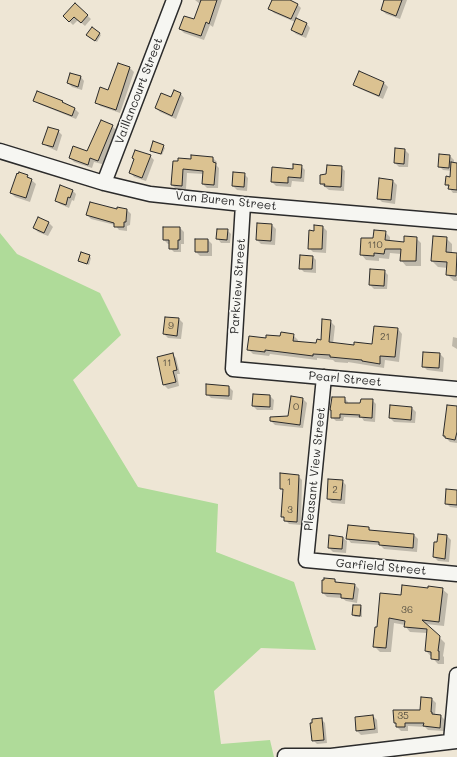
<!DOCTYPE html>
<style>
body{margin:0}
canvas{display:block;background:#eee6d5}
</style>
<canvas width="457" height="757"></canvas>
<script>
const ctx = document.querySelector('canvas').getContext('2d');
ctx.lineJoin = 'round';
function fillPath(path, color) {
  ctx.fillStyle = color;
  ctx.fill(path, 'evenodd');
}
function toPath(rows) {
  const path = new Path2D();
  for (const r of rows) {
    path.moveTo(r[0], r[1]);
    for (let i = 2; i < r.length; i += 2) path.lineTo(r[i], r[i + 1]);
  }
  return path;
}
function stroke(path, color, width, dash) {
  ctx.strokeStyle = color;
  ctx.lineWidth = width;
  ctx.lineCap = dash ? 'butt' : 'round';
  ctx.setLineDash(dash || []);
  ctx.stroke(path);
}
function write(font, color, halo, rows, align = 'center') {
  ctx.font = font + ' Mali,sans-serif';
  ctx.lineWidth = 3;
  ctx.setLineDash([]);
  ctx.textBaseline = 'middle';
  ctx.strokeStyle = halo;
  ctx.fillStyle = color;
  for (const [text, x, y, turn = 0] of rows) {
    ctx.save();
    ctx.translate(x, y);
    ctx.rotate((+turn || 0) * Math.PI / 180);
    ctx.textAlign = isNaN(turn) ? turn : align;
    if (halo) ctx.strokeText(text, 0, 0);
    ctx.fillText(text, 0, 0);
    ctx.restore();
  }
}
const green = toPath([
 [0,233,17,254,100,293,121,335,73,380,138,487,218,504,216,552,294,582,316,650,261,648,214,691,221,744,270,740,274,757,0,757]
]);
const shadow = toPath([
 [195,0,222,0,213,27,210,25,204,40,184,33,180,29,194,21,200,4],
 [274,0,288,0,297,4,301,8,296,19,307,24,310,28,306,38,296,34,292,30,295,22,274,13,270,9],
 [385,0,407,0,400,19,386,14,382,10],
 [75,4,91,19,85,26,78,20,73,25,64,16],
 [92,28,101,35,97,42,89,37],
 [130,68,134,72,120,113,100,106,96,102,108,91],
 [359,72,384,83,388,87,383,99,358,88,354,84],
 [81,77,84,81,82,90,72,87,68,83],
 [181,94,184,98,176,119,160,112,156,108],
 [35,100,62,102,65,105,75,109,79,113,76,119,39,104],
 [112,126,116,130,102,164,94,162,92,168,74,162,70,158,87,152],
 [58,131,62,135,57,151,48,147,44,144],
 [163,146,165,148,162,155,151,150],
 [405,150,409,154,408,167,399,167,395,163],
 [150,156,154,160,146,181,134,177,131,173],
 [450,156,454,160,453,171,443,170,439,166],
 [213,158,217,162,216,165,219,168,218,188,207,188,203,184,204,174,187,173,186,189,176,189,172,185,178,162],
 [301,166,305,170,304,182,292,181,291,187,276,186,272,182],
 [341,167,345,171,344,191,329,190,321,184],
 [244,174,248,178,247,191,237,190,233,186],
 [27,176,36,184,30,202,15,197,11,193],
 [457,179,457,193,453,193,446,184],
 [393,181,397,185,395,204,382,202,378,198],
 [72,190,76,194,74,201,72,200,69,208,60,204,56,200],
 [127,210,131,214,130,225,127,226,127,231,119,230,115,225,91,219,87,215],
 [38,218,49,223,53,227,48,236,38,232,34,228],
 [258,224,272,225,276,229,275,245,261,244,257,240],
 [323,227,327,231,326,253,313,252,309,248,315,232],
 [180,228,184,232,184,244,181,244,181,252,174,252,170,248,170,244,168,244,164,240],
 [227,230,231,234,230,243,221,243,218,239],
 [385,232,390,237,390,242,405,243,416,238,421,243,421,266,406,266,401,260,401,254,390,253,389,259,379,258,379,261,366,260,361,254,374,239],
 [446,238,452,244,452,254,457,254,457,281,454,281,447,274,448,268,438,267,432,261],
 [208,240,212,244,212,256,200,256,196,252],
 [89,256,91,258,89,265,79,261],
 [312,256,316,260,316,273,304,272,300,268],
 [384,271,388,275,387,289,374,289,370,285],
 [179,319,183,323,181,339,168,338,164,334],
 [330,321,335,326,333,344,354,346,373,345,398,329,402,334,399,362,385,360,384,368,348,362,348,363,335,362,333,360,317,358,317,360,270,354,269,356,253,354,249,350,267,339,293,335,298,340,298,343,317,345,321,341],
 [453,337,457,338,457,349,452,346],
 [172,354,176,358,180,374,177,374,179,386,168,389,164,385,158,357],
 [440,354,444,358,443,372,427,370,423,366],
 [229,387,233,391,232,400,211,398,207,394],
 [270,396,274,400,273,410,257,410,253,406],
 [344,398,348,402,348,404,361,404,372,400,376,404,375,422,364,421,362,418,344,417,343,421,336,421,332,417],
 [303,399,307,403,303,428,275,425,271,421,289,417],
 [457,407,457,443,450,442,446,438],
 [412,408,416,412,415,423,394,422,390,418],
 [298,476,302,480,301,525,289,524,282,516,284,491,281,488],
 [342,481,346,485,345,504,332,503,328,499],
 [457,491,457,508,450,507,446,503],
 [369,528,372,532,414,535,418,539,417,552,384,549,380,545,351,543,348,539],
 [447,536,451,540,449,562,438,561,434,557],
 [343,538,347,541,346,553,333,552,329,548],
 [335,580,338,583,355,585,359,589,357,603,346,601,342,598,327,597,323,593],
 [429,589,442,589,448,594,444,626,426,624,445,643,443,656,444,657,444,664,438,664,426,651,427,633,410,632,405,626,405,625,394,623,391,652,380,652,374,646,378,628,402,596],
 [361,606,362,608,362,617,355,617,353,615],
 [432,699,436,703,435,715,441,716,445,720,444,731,428,730,425,727,408,726,408,731,401,731,397,727,395,722,421,711],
 [373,716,377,720,378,733,361,735,357,731],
 [321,719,325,723,327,743,317,744,313,740]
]);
const building = toPath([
 [201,0,217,0,209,24,206,22,201,36,179,29,184,16,194,19,201,0],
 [272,0,290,0,298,4,291,19,268,9,272,0],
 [384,0,402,0,396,16,381,10,384,0],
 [75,3,88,15,81,23,74,17,69,22,63,16,75,3],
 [296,18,307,23,302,35,291,30,296,18],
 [92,27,100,33,95,41,86,35,92,27],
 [118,63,130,67,116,110,95,103,100,87,108,90,118,63],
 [359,71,384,82,379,96,353,85,359,71],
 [70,73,81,76,78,87,67,83,70,73],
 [174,90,181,93,172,116,155,108,161,93,171,97,174,90],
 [37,91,63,101,62,102,75,108,72,116,33,101,37,91],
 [101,120,113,125,98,161,90,158,88,165,69,158,73,146,87,151,101,120],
 [48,127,59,130,53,147,42,144,48,127],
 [153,141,164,145,161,154,150,151,153,141],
 [395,148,405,149,404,164,394,163,395,148],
 [135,150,151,155,142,178,129,173,134,159,132,158,135,150],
 [439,154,450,155,449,168,438,167,439,154],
 [191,155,213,157,213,162,216,163,214,185,202,184,203,171,183,169,182,186,171,185,173,161,178,161,178,158,191,159,191,155],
 [451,162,457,163,457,190,448,189,449,185,445,185,446,176,450,177,451,162],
 [293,164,302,165,301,178,288,177,288,183,271,182,272,167,293,169,293,164],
 [327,165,342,166,341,187,324,186,325,184,320,184,320,175,326,174,327,165],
 [19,172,28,175,27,177,32,179,26,198,10,193,17,173,18,174,19,172],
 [233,172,245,173,244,187,232,186,233,172],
 [379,178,393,180,391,200,377,199,379,178],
 [60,185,73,190,70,198,68,197,66,205,55,201,60,185],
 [90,202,117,209,117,207,127,209,126,221,126,222,124,222,124,227,114,227,114,223,86,215,90,202],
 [38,217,49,222,44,233,33,228,38,217],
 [257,223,272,224,271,241,256,240,257,223],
 [314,225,323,226,322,249,308,249,309,230,314,231,314,225],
 [163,227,180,227,180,240,178,240,178,249,169,249,169,240,163,240,163,227],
 [217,229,228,229,227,240,216,239,217,229],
 [374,230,386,231,385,240,404,242,404,236,417,237,416,261,400,261,401,249,385,249,384,254,374,253,374,256,360,255,361,238,373,238,374,230],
 [433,236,447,237,446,252,457,253,456,276,446,275,447,262,431,261,433,236],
 [195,239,208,239,208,252,195,252,195,239],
 [81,252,90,255,87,264,78,261,81,252],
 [300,255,313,256,312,269,299,269,300,255],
 [370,269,385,270,384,286,369,285,370,269],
 [165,317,179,318,177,336,163,334,165,317],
 [322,319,331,320,329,342,354,345,354,342,372,344,374,326,398,328,395,357,380,356,380,364,362,361,362,360,330,357,330,355,313,354,313,356,265,350,265,352,247,350,249,336,266,338,266,335,280,336,281,332,294,334,293,341,316,343,317,339,321,340,322,319],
 [423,352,440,353,439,368,422,367,423,352],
 [173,353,177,370,173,371,176,382,163,385,157,357,173,353],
 [206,384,229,386,229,396,206,395,206,384],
 [253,394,270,395,270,407,252,406,253,394],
 [291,396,303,398,300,425,270,421,270,417,288,416,291,396],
 [332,397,345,397,345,403,360,403,361,399,373,399,372,418,359,417,360,415,340,414,340,418,331,418,331,410,330,410,332,397],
 [390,405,412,407,411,420,389,418,390,405],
 [447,405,457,406,457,432,455,440,445,438,445,436,443,436,447,405],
 [280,473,299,475,297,522,284,521,284,517,281,517,283,489,280,489,280,473],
 [328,479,343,480,341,500,327,499,328,479],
 [446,489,457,490,457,505,445,504,446,489],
 [348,525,369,527,369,530,414,534,413,548,379,545,379,542,346,539,348,525],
 [438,534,447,535,445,559,433,557,434,542,437,542,438,534],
 [329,535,343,537,342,549,328,548,329,535],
 [324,578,335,579,335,582,355,584,353,599,341,598,341,594,322,593,322,580,324,580,324,578],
 [402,585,428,588,428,586,443,588,439,622,422,620,440,636,438,651,439,651,439,660,431,659,431,652,425,651,427,629,404,627,405,621,389,618,386,648,373,647,375,627,377,627,380,593,401,595,402,585],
 [353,605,361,605,360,616,352,615,353,605],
 [421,697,432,698,431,712,432,712,432,714,441,715,440,728,423,726,424,723,405,723,405,727,396,727,396,723,394,723,393,710,420,710,421,697],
 [373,715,375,729,356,731,355,717,373,715],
 [322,718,324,740,312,741,310,723,312,723,312,719,322,718]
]);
const minor = toPath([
 [0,151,104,183,150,194,243,204,457,222],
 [104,183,174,0],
 [243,204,233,369,457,389],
 [324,377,306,560,457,574],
 [451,741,457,675],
 [285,756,331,756,457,741]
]);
const numberNames = [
 ["110",375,245],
 ["9",171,326],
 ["21",385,337],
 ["11",167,363],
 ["0",296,407],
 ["1",289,482],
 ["2",335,490],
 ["3",290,510],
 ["36",407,610],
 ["35",403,716]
];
const streetNames = [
 ["Vaillancourt Street",139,91,-69],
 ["Van Buren Street",226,201,6],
 ["Parkview Street",238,286,-86],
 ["Pearl Street",345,379,5],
 ["Pleasant View Street",315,469,-84],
 ["Garfield Street",381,567,5]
];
fillPath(green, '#afdb99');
fillPath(shadow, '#0003');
fillPath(building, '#dbc291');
stroke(building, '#2b2b2b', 1);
stroke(minor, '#2b2b2b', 17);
stroke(minor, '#f6f6f2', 14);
write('10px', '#575144', null, numberNames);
write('12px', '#2b2b2b', '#f6f6f2', streetNames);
</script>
